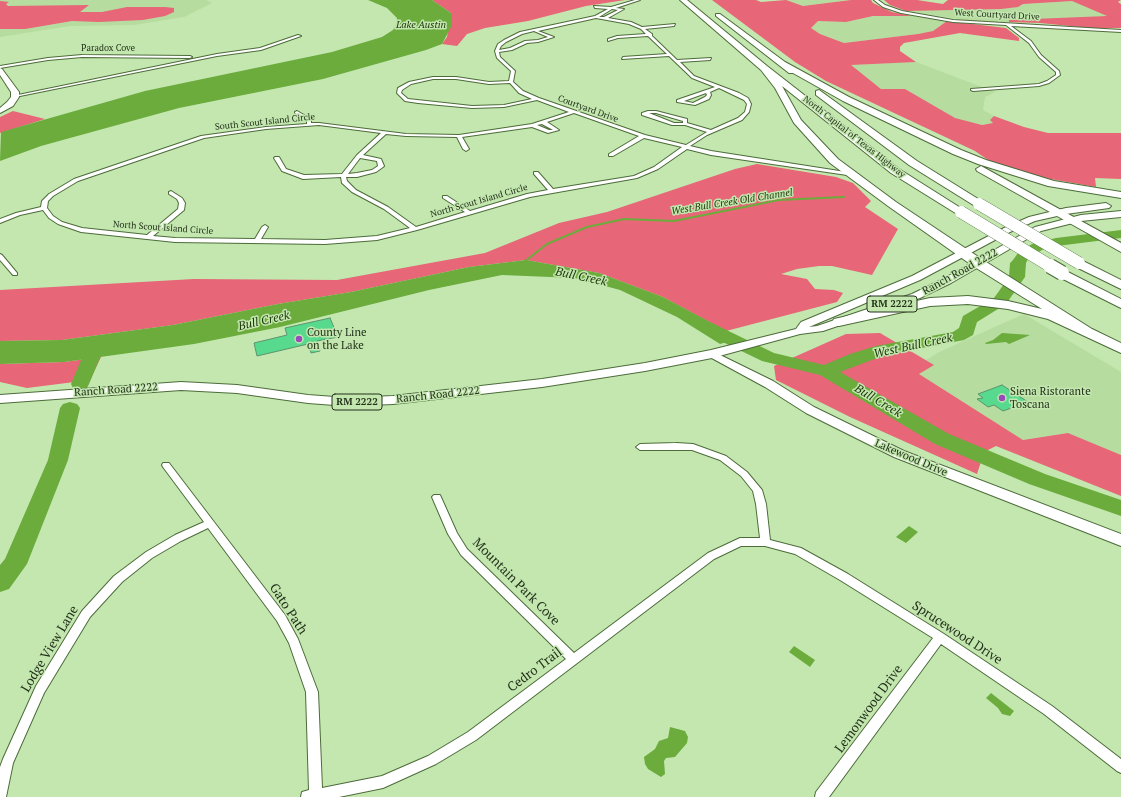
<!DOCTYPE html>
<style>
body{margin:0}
canvas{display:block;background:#c3e7af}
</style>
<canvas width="1121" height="797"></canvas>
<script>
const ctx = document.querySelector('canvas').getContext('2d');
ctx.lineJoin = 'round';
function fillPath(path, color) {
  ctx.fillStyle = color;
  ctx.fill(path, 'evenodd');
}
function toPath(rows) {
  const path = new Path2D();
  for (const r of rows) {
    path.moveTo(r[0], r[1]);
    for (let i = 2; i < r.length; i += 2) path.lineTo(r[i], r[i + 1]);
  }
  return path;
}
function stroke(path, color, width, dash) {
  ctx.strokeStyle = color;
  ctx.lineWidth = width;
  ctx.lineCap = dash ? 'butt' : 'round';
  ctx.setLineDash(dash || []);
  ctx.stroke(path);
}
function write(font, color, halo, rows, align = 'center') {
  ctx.font = font + ' "PT Serif",serif';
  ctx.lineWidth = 3;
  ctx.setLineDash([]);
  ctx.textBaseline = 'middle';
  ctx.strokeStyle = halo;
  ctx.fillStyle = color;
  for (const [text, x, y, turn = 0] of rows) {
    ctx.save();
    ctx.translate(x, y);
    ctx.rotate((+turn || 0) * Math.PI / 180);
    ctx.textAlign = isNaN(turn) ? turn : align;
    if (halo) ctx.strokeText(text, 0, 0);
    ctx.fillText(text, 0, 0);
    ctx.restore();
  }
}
const built = toPath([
 [0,0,206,0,212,3,184,17,134,25,70,26,0,37],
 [786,0,851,0,803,6],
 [1072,1,1108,16,1009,22,980,22,906,11,1021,6,1023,4],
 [873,16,912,16,947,21,933,31,918,34,844,43,820,34,811,28,818,21,846,22],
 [916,62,995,92,985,97,983,110,994,116,990,120,993,123,982,125,954,118,905,89,881,89,850,65],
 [1024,314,1121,372,1121,455,1068,433,1023,440,919,374,933,365,926,360,939,352]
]);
const forest = toPath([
 [432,0,625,0,586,6,528,21,485,28,467,34,457,46,442,44,447,37,451,13],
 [712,0,756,0,761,2,786,0,803,6,851,0,871,0,873,3,892,12,912,16,873,16,846,22,818,21,811,28,820,34,844,43,918,34,933,31,947,21,1006,28,1019,38,1019,41,960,33,904,43,900,47,900,51,916,62,851,65,881,89,905,89,955,118,982,125,993,123,990,120,994,116,1024,127,1048,133,1121,133,1121,179,1095,178,1096,187,1039,177,988,160,975,151,826,81,795,62],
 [884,0,917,0,943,4,948,0,1121,0,1118,2,1121,4,1121,28,1090,28,1040,23,1009,22,1009,20,1107,16,1072,1,1023,4,1018,7,1001,9,906,11,890,5],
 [0,1,9,2,6,4,8,6,89,5,80,12,102,12,127,7,165,7,174,8,174,12,165,16,143,20,99,22,72,21,25,29,0,29],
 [13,111,45,119,0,133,0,117],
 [757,164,836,177,853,183,871,201,865,207,898,229,872,275,832,266,819,266,797,269,781,274,807,279,815,289,834,290,843,293,837,302,726,331,663,297,599,273,526,260,469,267,351,292,278,304,173,325,62,340,0,341,0,290,194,279,337,280,485,253,559,223,607,212,735,169],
 [880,333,934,365,919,374,1023,440,1068,433,1121,455,1121,496,996,446,984,452,977,474,850,417,776,380,774,366,846,334],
 [101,357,90,380,27,388,0,382,0,364,64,362]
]);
const water = toPath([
 [368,0,432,0,451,13,452,25,442,44,426,50,323,79,179,108,41,146,0,161,1,132,145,91,332,52,382,37,393,30,396,25,397,18,387,8],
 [526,260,599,273,663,297,740,338,720,344,677,317,620,290,575,278,502,275,429,290,280,327,194,344,64,362,0,364,0,341,62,340,173,325,278,304,351,292,469,267],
 [1002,333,1030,335,1009,344,1006,342,986,344,985,343,993,340],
 [909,526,918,532,906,543,896,537],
 [794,646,815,660,810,667,789,652],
 [991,693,1014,711,1010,716,1002,714,998,708,986,698],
 [670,727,685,731,688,737,687,743,675,757,666,758,664,761,665,774,661,777,648,769,645,764,644,757,655,749,659,741,668,738]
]);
const stream = toPath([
 [524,262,547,244,587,227,624,219,674,221,779,200,844,197]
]);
const river = toPath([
 [1121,230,1121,238,1057,246,1042,250,1028,259,1026,263,1025,277,1006,304,977,322,973,335,964,340,885,355,840,372,949,434,1045,474,1121,500,1121,516,1029,484,935,444,820,375,762,361,702,332,700,328,702,324,708,323,714,324,774,353,824,365,850,354,876,346,953,332,959,328,963,316,994,298,1009,277,1010,263,1013,260,1018,253,1032,244,1056,238,1121,230],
 [96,341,102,342,105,346,89,384,87,388,80,390,73,388,71,384,87,346,90,342,96,341],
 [70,402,77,404,80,408,68,460,27,564,9,589,0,592,0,565,5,559,48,460,60,408,63,404,70,402]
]);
const building = toPath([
 [330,318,338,337,317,341,320,351,311,353,308,344,257,356,254,343,287,335,285,328,330,318],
 [1002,385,1028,402,1003,411,994,405,988,407,977,399,983,398,978,394,1002,385]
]);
const street = toPath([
 [635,0,640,0,616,8,624,9,608,18,631,22,642,27,675,24,674,26,645,29,652,34,652,36,677,60,711,58,710,60,680,62,694,76,739,93,748,98,751,104,749,112,742,120,707,135,690,146,711,151,852,173,854,174,854,176,711,155,687,149,658,169,637,178,530,197,417,230,377,240,325,244,175,242,81,232,58,224,49,218,43,210,20,215,0,223,0,219,16,213,41,207,42,201,49,194,74,179,201,136,266,127,307,124,307,121,295,113,295,112,297,111,311,119,311,123,319,123,406,134,459,135,532,124,569,112,537,100,504,107,472,108,418,103,405,101,397,93,398,88,409,82,433,77,456,77,489,82,509,81,511,71,497,58,495,51,498,44,504,40,520,32,595,16,608,9,595,8,594,6,611,7,635,0],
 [612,9,618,10,604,17,599,17,612,9],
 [596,18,629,24,641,29,646,34,617,36,608,39,608,41,618,38,648,36,667,54,623,57,622,59,669,56,692,78,715,87,677,100,677,102,695,105,709,99,711,95,710,92,719,88,744,100,747,104,745,112,738,118,711,130,687,123,687,119,656,111,648,111,642,113,642,115,672,125,685,125,707,132,686,145,645,135,539,98,523,91,513,82,515,71,500,57,499,52,512,50,527,43,538,42,554,37,538,31,596,18],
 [534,31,548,37,538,40,525,41,510,48,499,50,501,46,506,42,522,34,534,31],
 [433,79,456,79,489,84,510,83,519,93,532,99,504,105,472,106,408,99,401,93,402,90,411,84,433,79],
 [706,93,707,95,705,97,693,103,684,101,706,93],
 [574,113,639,136,609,154,609,156,613,156,644,138,682,147,654,167,634,176,553,189,538,172,534,172,534,174,548,190,527,194,470,211,447,196,443,196,443,198,465,212,416,227,388,207,356,190,347,181,346,177,357,177,376,172,383,167,384,166,381,159,363,155,386,134,406,136,457,137,463,149,466,151,469,149,462,137,532,127,548,133,559,130,547,122,574,113],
 [649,113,656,113,683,121,683,123,674,123,649,113],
 [542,124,553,130,549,130,537,125,542,124],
 [319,125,381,133,357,155,342,174,304,175,286,169,279,157,275,157,274,158,282,171,303,179,341,177,342,183,352,192,384,209,410,228,377,236,325,240,261,239,268,227,265,225,262,227,255,239,175,238,153,236,184,210,185,203,182,198,171,191,169,192,169,194,177,199,179,203,178,209,147,235,82,228,62,222,53,216,47,208,48,201,53,196,78,181,204,138,266,129,319,125],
 [360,158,377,161,378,166,372,170,357,173,348,174,360,158],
 [874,0,878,0,885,5,902,11,953,20,1121,30,1121,32,1011,26,1031,41,1041,55,1059,71,1060,75,1049,83,1039,86,973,91,971,90,971,89,1039,84,1047,81,1056,75,1056,72,1039,57,1029,43,1006,25,953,22,901,13,883,7,874,0],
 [298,35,301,36,261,50,217,56,15,97,13,96,217,54,260,48,298,35],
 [82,55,190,56,192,57,190,58,82,57,48,60,0,68,0,66,48,58,82,55],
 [0,254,2,255,17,273,17,275,13,275,0,260,0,254],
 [676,443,693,444,726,456,747,472,762,490,766,504,770,540,801,548,848,574,944,634,1052,706,1121,759,1121,773,1117,771,1044,714,941,644,829,797,815,797,816,792,933,638,840,580,795,554,765,546,741,546,714,559,476,740,436,764,383,788,339,797,301,797,302,792,309,790,306,692,289,643,277,621,208,528,181,541,152,558,122,582,90,617,44,693,13,763,6,797,0,797,0,767,3,759,36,686,82,611,114,576,146,552,175,535,204,522,163,467,162,465,163,463,169,463,285,615,298,639,318,692,322,788,382,776,428,756,468,732,566,659,461,555,448,534,432,497,434,495,440,495,457,533,467,549,574,653,708,553,740,538,760,538,756,504,753,491,741,476,720,460,692,450,640,450,636,447,640,444,676,443]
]);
const secondary = toPath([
 [712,351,773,381,814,407,904,451,1121,534,1121,546,894,457,806,413,765,387,708,356,706,354,708,352,712,351]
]);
const primary = toPath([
 [0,68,2,69,19,92,19,97,13,106,0,113,0,108,7,102,11,97,11,92,0,75,0,68],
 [1106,203,1111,206,1109,208,1066,214,1035,221,1010,232,920,280,809,327,817,326,912,294,943,279,1035,227,1081,215,1121,211,1121,217,1081,221,1041,231,951,283,920,298,823,331,800,334,712,358,645,371,542,387,393,404,348,406,308,403,237,393,181,390,0,403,0,395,181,382,237,385,308,395,348,398,393,396,542,379,645,363,711,350,796,329,801,322,912,276,1004,228,1029,217,1066,208,1106,203]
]);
const highway = toPath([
 [680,0,687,0,767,66,899,169,967,212,961,215,957,214,891,173,782,86,801,120,838,159,896,202,983,260,1092,329,1121,343,1121,353,1048,319,1008,309,968,304,930,306,839,326,834,325,832,322,834,319,930,298,968,296,1008,301,1042,309,973,266,888,206,830,163,794,123,775,88,761,70,680,0],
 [716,14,720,14,785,62,849,97,961,150,986,160,1054,181,1121,192,1121,198,1048,186,978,164,953,154,843,101,793,73,789,73,716,16,716,14],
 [819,90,917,161,983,202,985,204,983,206,975,206,909,165,816,95,816,91,819,90],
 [981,166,1121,243,1121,252,977,171,976,169,981,166],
 [1079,259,1121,280,1121,289,1074,266,1073,263,1074,260,1079,259],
 [1062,269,1121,299,1121,308,1057,276,1056,273,1062,269]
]);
const highwayBridgeFar1 = toPath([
 [979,204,1079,263],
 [961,212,1052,267]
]);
const highwayBridge = toPath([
 [1050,266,1062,273]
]);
const markers = [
 [299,339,4,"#994bbb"],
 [1002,398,4,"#994bbb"]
];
const farStreetnames = [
 ["West Courtyard Drive",997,15,3],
 ["Paradox Cove",108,48],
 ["Courtyard Drive",588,109,20],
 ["South Scout Island Circle",265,122,-6],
 ["North Capital of Texas Highway",854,137,38],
 ["North Scout Island Circle",479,201,-16],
 ["North Scout Island Circle",163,228,4]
];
const farWaternames = [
 ["Lake Austin",421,25],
 ["West Bull Creek Old Channel",732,202,-9]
];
const shields = [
 [892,304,50],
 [357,402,50]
];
const shieldNames = [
 ["RM 2222",892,304],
 ["RM 2222",357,402]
];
const streetNames = [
 ["Ranch Road 2222",960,272,-29],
 ["Ranch Road 2222",116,390,-4],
 ["Ranch Road 2222",438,395,-6],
 ["Lakewood Drive",911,458,23]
];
const poiNames = [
 ["County Line",307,333],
 ["on the Lake",307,346],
 ["Siena Ristorante",1010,392],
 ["Toscana",1010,405]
];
const waterNames = [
 ["Bull Creek",581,277,12],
 ["Bull Creek",264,321,-13],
 ["West Bull Creek",913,346,-12],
 ["Bull Creek",878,401,31]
];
const nearStreetnames = [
 ["Mountain Park Cove",516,582,45],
 ["Gato Path",288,609,57],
 ["Sprucewood Drive",957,633,33],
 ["Lodge View Lane",50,649,-59],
 ["Cedro Trail",535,670,-37],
 ["Lemonwood Drive",869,709,-54]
];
fillPath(built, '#b6dc9f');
fillPath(forest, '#e76677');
fillPath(water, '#6bac3c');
stroke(stream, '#6bac3c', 2);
fillPath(river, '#6bac3c');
fillPath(building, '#57da8d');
stroke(building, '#5b946f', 1);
stroke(street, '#4d6c3a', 2);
stroke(secondary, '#4d6c3a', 2);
stroke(primary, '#4d6c3a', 2);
stroke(highway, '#4d6c3a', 2);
fillPath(street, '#fff');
fillPath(secondary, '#fff');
fillPath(primary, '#fff');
fillPath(highway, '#fff');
stroke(highwayBridgeFar1, '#4d6c3a', 13, []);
stroke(highwayBridge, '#4d6c3a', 16, []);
stroke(highwayBridgeFar1, '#fff', 12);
stroke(highwayBridge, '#fff', 14);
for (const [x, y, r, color] of markers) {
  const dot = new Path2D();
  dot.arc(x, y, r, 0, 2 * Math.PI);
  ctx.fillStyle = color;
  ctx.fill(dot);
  stroke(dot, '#c3e7af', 1.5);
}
write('9px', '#23311b', '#c3e7af', farStreetnames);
write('italic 10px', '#1a3306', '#c3e7af', farWaternames);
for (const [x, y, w] of shields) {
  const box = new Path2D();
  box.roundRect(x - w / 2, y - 8, w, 16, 3);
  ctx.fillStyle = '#c3e7af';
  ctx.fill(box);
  stroke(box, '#23311b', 1);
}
write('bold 10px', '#23311b', null, shieldNames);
write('11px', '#23311b', '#c3e7af', streetNames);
write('11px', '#23311b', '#c3e7af', poiNames, 'left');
write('italic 12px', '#1a3306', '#c3e7af', waterNames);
write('13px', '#23311b', '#c3e7af', nearStreetnames);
</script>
